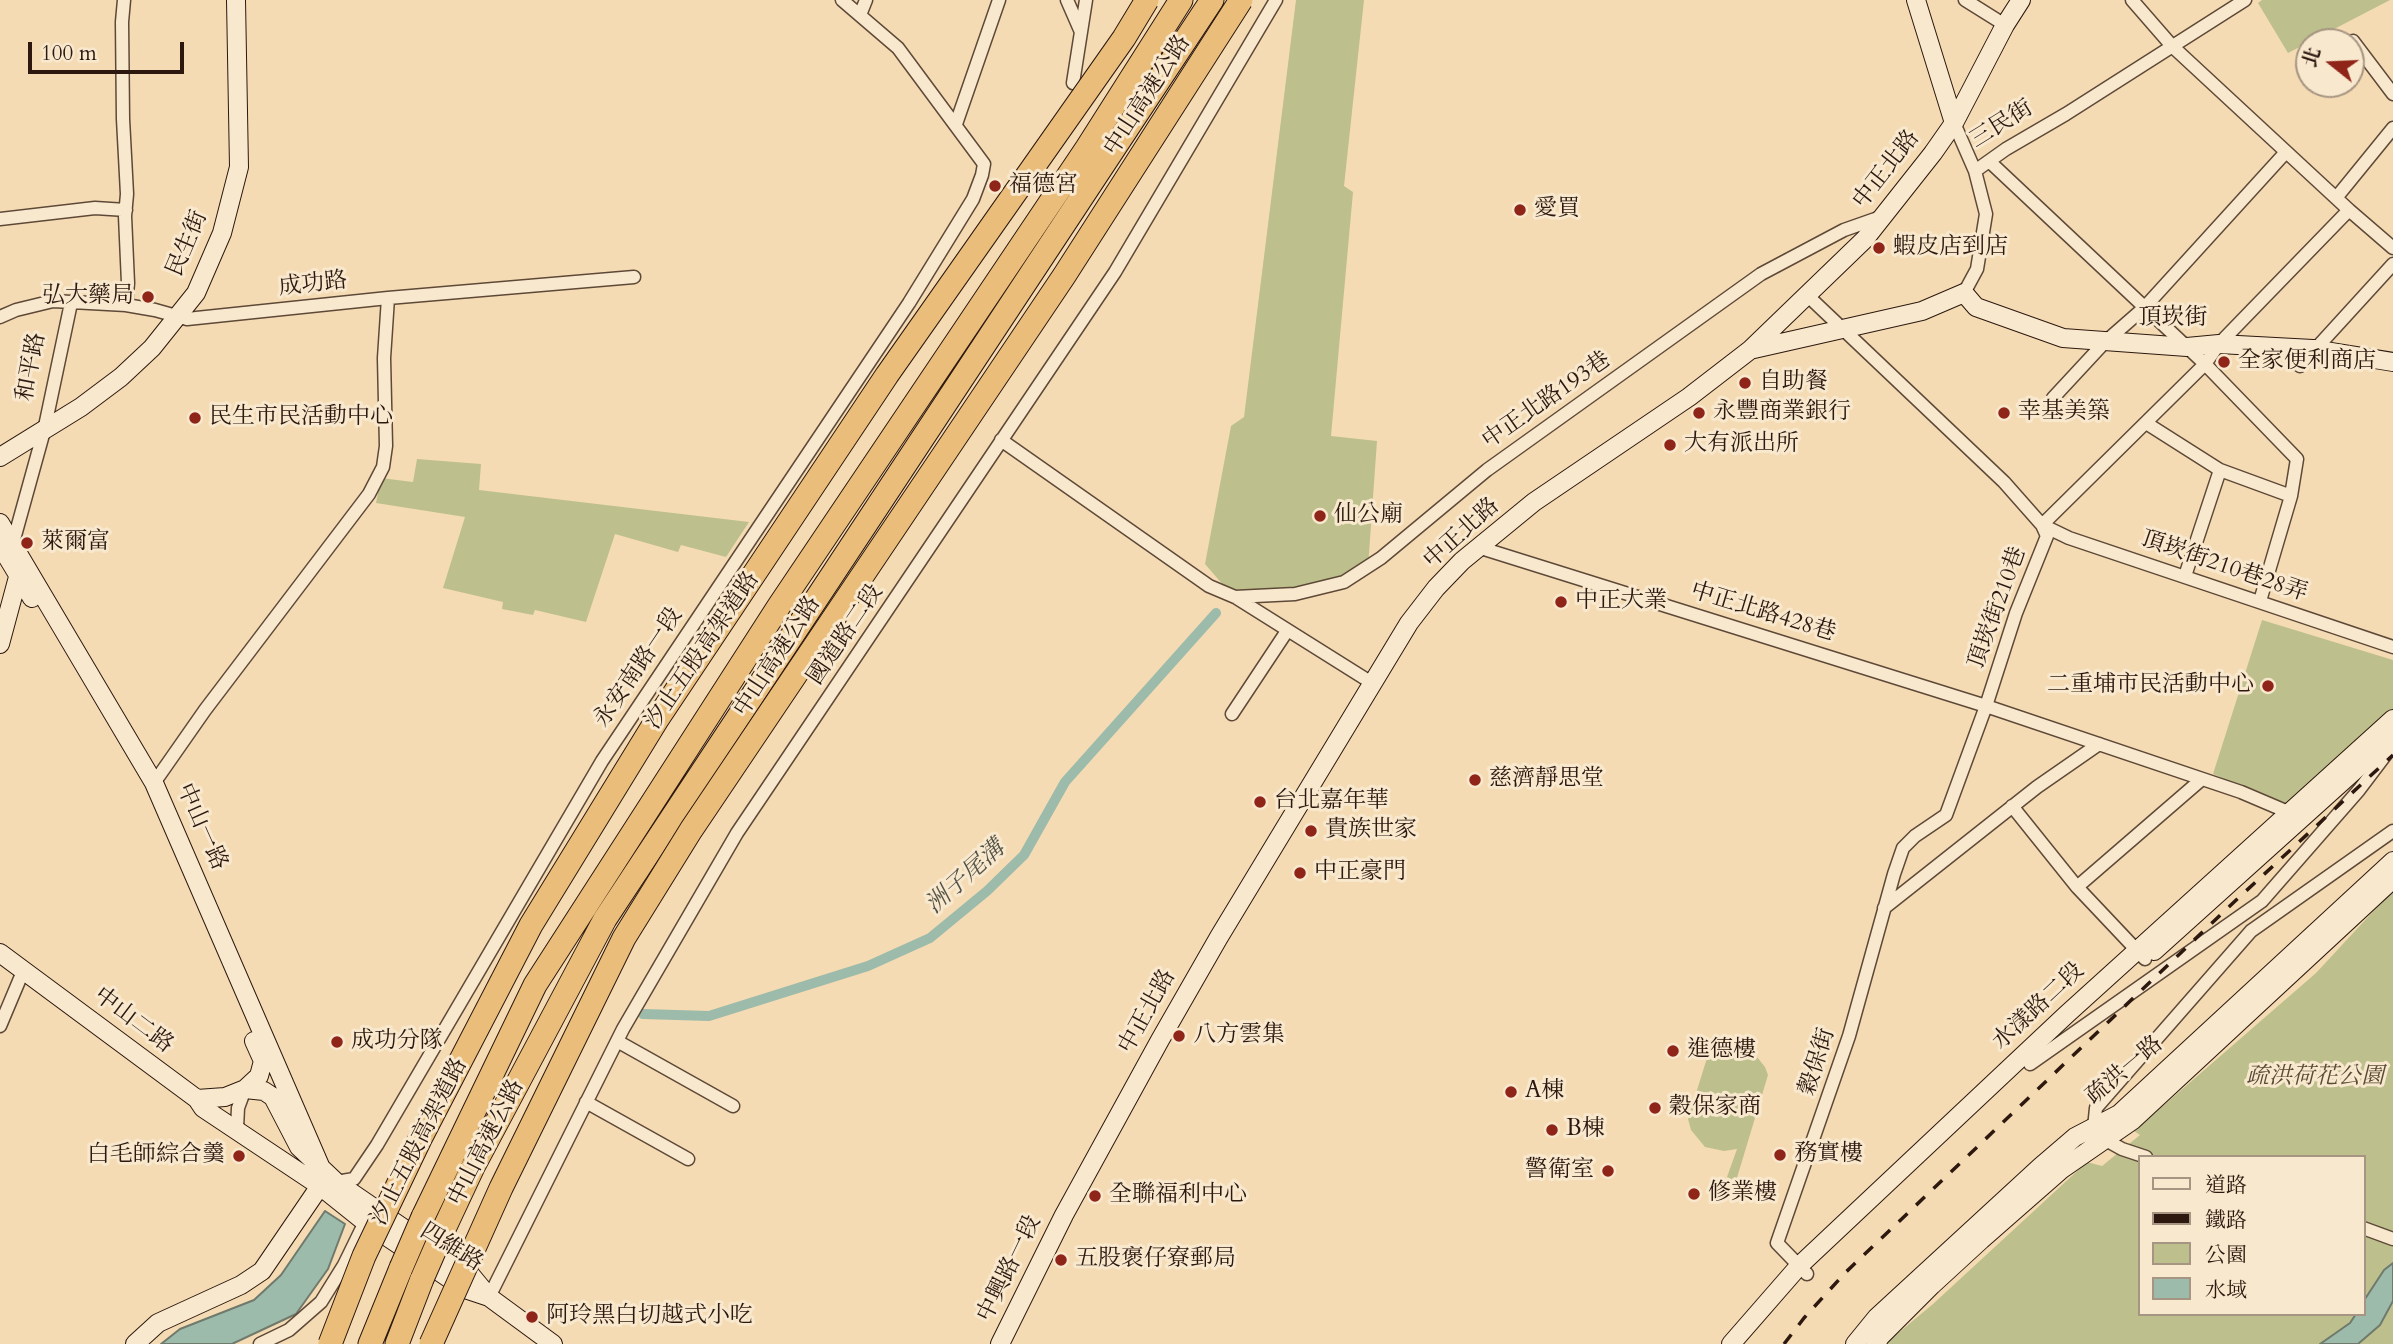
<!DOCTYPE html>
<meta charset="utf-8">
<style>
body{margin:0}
#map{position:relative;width:2393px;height:1344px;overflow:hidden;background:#f5dbb3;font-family:Cardo,"Noto Serif TC",serif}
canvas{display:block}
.legend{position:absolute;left:2138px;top:1155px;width:228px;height:161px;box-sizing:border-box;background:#f8e8ce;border:2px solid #a69582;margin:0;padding:9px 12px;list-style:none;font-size:21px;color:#2c180f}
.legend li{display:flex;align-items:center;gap:14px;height:35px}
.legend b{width:35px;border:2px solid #a69582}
.north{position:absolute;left:2295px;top:28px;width:70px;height:70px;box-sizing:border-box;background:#f8e8ce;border:2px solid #a69582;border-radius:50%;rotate:288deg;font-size:19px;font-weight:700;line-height:28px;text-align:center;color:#2c180f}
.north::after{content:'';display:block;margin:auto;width:24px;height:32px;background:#8f2418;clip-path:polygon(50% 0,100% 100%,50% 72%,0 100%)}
.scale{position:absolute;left:28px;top:42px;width:156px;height:32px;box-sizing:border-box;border:4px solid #2c180f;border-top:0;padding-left:9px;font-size:21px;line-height:24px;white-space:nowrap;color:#2c180f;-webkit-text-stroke:5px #f8e8ce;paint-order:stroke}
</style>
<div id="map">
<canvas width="2393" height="1344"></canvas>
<ul class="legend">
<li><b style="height:9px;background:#f8e8ce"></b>道路</li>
<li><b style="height:9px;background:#2c180f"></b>鐵路</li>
<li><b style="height:19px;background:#bdc08c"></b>公園</li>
<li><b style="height:19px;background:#9cbbab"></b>水域</li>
</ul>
<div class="north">北</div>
<div class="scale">100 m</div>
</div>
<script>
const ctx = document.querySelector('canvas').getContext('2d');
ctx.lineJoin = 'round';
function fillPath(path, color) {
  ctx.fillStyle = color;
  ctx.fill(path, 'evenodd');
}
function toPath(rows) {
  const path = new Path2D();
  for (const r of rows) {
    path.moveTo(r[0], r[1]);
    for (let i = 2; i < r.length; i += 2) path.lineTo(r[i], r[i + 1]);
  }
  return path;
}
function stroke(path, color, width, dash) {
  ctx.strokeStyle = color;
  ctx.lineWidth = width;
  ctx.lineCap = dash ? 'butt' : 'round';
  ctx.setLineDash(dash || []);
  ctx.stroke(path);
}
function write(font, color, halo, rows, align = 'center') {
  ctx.font = font + ' Cardo,"Noto Serif TC",serif';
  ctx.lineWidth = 6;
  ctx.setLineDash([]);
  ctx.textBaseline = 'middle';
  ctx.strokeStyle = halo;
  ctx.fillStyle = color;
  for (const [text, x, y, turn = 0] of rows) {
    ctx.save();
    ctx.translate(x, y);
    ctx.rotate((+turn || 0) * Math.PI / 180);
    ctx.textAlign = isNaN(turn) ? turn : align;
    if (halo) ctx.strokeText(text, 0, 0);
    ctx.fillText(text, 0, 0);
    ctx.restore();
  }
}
const green = toPath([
 [1296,0,1364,0,1344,186,1353,192,1331,436,1377,441,1368,567,1312,594,1237,601,1205,564,1231,426,1244,417],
 [2262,0,2390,0,2288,53,2258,3],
 [417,459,481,464,479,490,749,522,726,557,681,545,678,552,615,534,586,622,535,610,533,615,502,609,503,602,443,588,465,517,376,503,381,478,413,482],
 [2262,620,2393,660,2393,709,2284,805,2213,774],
 [2393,890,2393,1344,1885,1344,1933,1304,2087,1162,2102,1166,2140,1135,2134,1131,2316,973],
 [2139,1157,2363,1157,2363,1314,2139,1314],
 [1727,1047,1753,1052,1765,1067,1768,1075,1736,1181,1727,1177,1737,1149,1724,1151,1705,1147,1691,1130,1688,1119,1707,1058]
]);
const water = toPath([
 [325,1211,345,1224,328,1269,296,1314,232,1344,161,1344,180,1329,254,1300,281,1275,325,1211],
 [2393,1263,2393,1301,2380,1325,2358,1344,2320,1344,2350,1323,2356,1314,2363,1314,2363,1302,2384,1270,2393,1263]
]);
const canal = toPath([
 [643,1014,709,1016,868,966,930,938,987,891,1024,855,1065,782,1216,613]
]);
const street = toPath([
 [124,0,122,22,123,119,127,194,125,216,128,283,126,305],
 [1067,0,1081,32],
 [1965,0,2005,25],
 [860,15,866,0],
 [2353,41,2393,94],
 [1073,83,1086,0],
 [1954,123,1975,171,1986,214,1977,269,1964,293],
 [956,124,999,0],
 [1990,162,2205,364,2297,459,2291,496,2260,601],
 [1975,171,2006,149,2066,114,2245,0],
 [2336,198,2393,128],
 [2349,210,2393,248],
 [0,219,95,208,126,210],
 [0,317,16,310,53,301,126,305,155,310,187,319,388,298,634,277],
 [2300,366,2393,264],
 [2053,398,2104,343,2144,308,2286,152],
 [2146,423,2220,470,2185,576],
 [1001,440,1209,586,1235,597,1372,683],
 [2220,470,2291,496],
 [2042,525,2205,364,2219,344,2349,210,2172,46,2132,0],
 [2042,525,2069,538,2393,647],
 [13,543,44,431,71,303],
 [1481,548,1986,706,2241,792,2288,812],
 [1235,597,1295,594,1344,582,1381,558,1487,470,1761,274,1844,230,1881,217],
 [1232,714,1287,631],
 [154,783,205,710,369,494,383,467,386,446,384,358,388,298],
 [2012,806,2077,887,2145,959],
 [2077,887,2202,779],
 [1884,908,2037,787,2099,744],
 [0,1026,24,969],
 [617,1041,733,1106],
 [2030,1064,2262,901,2359,790,2393,745],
 [586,1102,688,1159],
 [237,1128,238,1108,245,1089],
 [2146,1157,2122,1149,2104,1139,2094,1128,2096,1108,2251,931,2393,831],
 [336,1182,354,1179,377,1145,602,761,909,303,973,199,982,175,984,164,898,48,842,0],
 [2363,1228,2393,1239],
 [1807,1274,1777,1243,1849,1036,1894,874,1903,848,1915,836,1946,815,1986,706,2016,613,2047,536,2042,525,2004,482,1808,296],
 [489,1297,623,1029,737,833,1115,272,1276,0],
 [260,1344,289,1330,321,1302,344,1265,365,1222]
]);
const secondary = toPath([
 [1916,0,1954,123],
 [1754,349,1922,311,1964,293,1976,307,2063,338,2187,347,2219,344,2313,349,2393,362],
 [0,457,81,407,121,377,152,348,196,293,222,233,239,167,236,0],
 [0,523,154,783,321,1168],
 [0,545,32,598],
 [0,644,18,577,17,569],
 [2154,951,2393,736],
 [0,953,197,1099,203,1108,320,1186,365,1222,465,1289,489,1297],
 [245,1089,264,1091,273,1097,299,1147,336,1182,470,1274,489,1297,553,1344],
 [197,1099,225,1097,245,1089,259,1076,263,1061,254,1041],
 [135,1344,158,1323,241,1285,262,1271,320,1186,331,1183],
 [1000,1344,1064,1215,1160,1040,1219,937,1409,623,1436,588,1462,561,1534,502,1689,397,1750,350,1865,239,1933,153,1954,123,2005,25,2021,0],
 [1731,1344,1799,1266,2067,1014,2393,719],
 [1855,1344,1877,1317,2040,1167,2075,1137,2119,1114,2393,861],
 [1876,1344,1880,1337,1932,1285,1981,1240,2062,1169,2133,1120,2393,879]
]);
const highway = toPath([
 [423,1217,535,985,779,606,1087,148,1181,0],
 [443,1231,473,1167,605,919,1212,0],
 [370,1344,401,1268],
 [397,1344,422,1279]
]);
const rail = toPath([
 [1784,1344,1804,1318,1846,1272,2233,903,2393,755]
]);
const highwayBridge = toPath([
 [401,1268,423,1217],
 [422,1279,443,1231],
 [330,1344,364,1256,420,1139,531,925,658,718,887,375,1124,38,1147,0],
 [431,1344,501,1188,624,938,691,830,1064,276,1241,0]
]);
const markers = [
 [995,186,7,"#8f2418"],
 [1520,210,7,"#8f2418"],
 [1879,248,7,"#8f2418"],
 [148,297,7,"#8f2418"],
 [2224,362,7,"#8f2418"],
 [1745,383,7,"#8f2418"],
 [1699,413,7,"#8f2418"],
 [2004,413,7,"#8f2418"],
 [195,418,7,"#8f2418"],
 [1670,445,7,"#8f2418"],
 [1320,516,7,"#8f2418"],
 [27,543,7,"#8f2418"],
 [1561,602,7,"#8f2418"],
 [2268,686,7,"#8f2418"],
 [1475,780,7,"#8f2418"],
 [1260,802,7,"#8f2418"],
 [1311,831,7,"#8f2418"],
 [1300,873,7,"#8f2418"],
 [1179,1036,7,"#8f2418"],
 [337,1042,7,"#8f2418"],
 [1673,1051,7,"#8f2418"],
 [1511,1092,7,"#8f2418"],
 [1655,1108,7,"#8f2418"],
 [1552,1130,7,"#8f2418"],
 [1780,1155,7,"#8f2418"],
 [239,1156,7,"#8f2418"],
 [1608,1171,7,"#8f2418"],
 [1694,1194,7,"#8f2418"],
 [1095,1196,7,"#8f2418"],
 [1061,1260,7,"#8f2418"],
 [532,1317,7,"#8f2418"]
];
const streetNames = [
 ["中山高速公路",1148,96,-57],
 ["三民街",2002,125,-32],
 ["中正北路",1887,170,-52],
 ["民生街",188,244,-67],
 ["成功路",313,285,-6],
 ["頂崁街",2173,319],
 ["和平路",32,367,-79],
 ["中正北路193巷",1547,401,-35],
 ["中正北路",1462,534,-42],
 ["頂崁街210巷28弄",2224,567,19],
 ["頂崁街210巷",1998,608,-70],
 ["中正北路428巷",1763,613,17],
 ["國道路二段",846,635,-56],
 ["汐止五股高架道路",703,651,-56],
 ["中山高速公路",778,657,-57],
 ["永安南路一段",639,668,-56],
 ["中山一路",201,827,66],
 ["水漾路二段",2039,1007,-43],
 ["中正北路",1148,1012,-61],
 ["中山二路",133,1021,37],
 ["穀保街",1818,1062,-72],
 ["疏洪一路",2125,1071,-40],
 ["汐止五股高架道路",420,1142,-63],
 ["中山高速公路",487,1143,-63],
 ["四維路",451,1248,32],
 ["中興路一段",1010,1269,-64]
];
const poiNames = [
 ["福德宮",1009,186],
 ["愛買",1534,210],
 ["蝦皮店到店",1893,248],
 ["弘大藥局",134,297,"right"],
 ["全家便利商店",2238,362],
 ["自助餐",1759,383],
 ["永豐商業銀行",1713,413],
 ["幸基美築",2018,413],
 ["民生市民活動中心",209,418],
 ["大有派出所",1684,445],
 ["仙公廟",1334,516],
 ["萊爾富",41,543],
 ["中正大業",1575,602],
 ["二重埔市民活動中心",2254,686,"right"],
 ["慈濟靜思堂",1489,780],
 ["台北嘉年華",1274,802],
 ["貴族世家",1325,831],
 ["中正豪門",1314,873],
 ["八方雲集",1193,1036],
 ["成功分隊",351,1042],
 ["進德樓",1687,1051],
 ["A棟",1525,1092],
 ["穀保家商",1669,1108],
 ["B棟",1566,1130],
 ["務實樓",1794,1155],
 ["白毛師綜合羹",225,1156,"right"],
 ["警衛室",1594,1171,"right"],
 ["修業樓",1708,1194],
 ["全聯福利中心",1109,1196],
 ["五股褒仔寮郵局",1075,1260],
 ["阿玲黑白切越式小吃",546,1317]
];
const parkNames = [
 ["疏洪荷花公園",2315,1078]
];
const waterNames = [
 ["洲子尾溝",966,878,-42]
];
fillPath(green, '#bdc08c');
fillPath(water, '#9cbbab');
stroke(water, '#6f7a6d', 2);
stroke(canal, '#9cbbab', 10);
stroke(street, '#5e4938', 15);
stroke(secondary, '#2c180f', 20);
stroke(highway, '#2c180f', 25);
stroke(street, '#f8e8ce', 12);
stroke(secondary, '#f8e8ce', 18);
stroke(highway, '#eabe7a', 23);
stroke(rail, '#2c180f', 3.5, [12, 12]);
stroke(highwayBridge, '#2c180f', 25, []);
stroke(highwayBridge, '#eabe7a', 23);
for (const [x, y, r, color] of markers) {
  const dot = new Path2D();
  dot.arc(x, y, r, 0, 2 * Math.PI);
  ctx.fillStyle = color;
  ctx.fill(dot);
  stroke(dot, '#f8e8ce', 2.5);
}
write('23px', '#2c180f', '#f8e8ce', streetNames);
write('23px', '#2c180f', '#f8e8ce', poiNames, 'left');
write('italic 23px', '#584a34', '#f8e8ce', parkNames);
write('italic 24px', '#535146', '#f8e8ce', waterNames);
</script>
